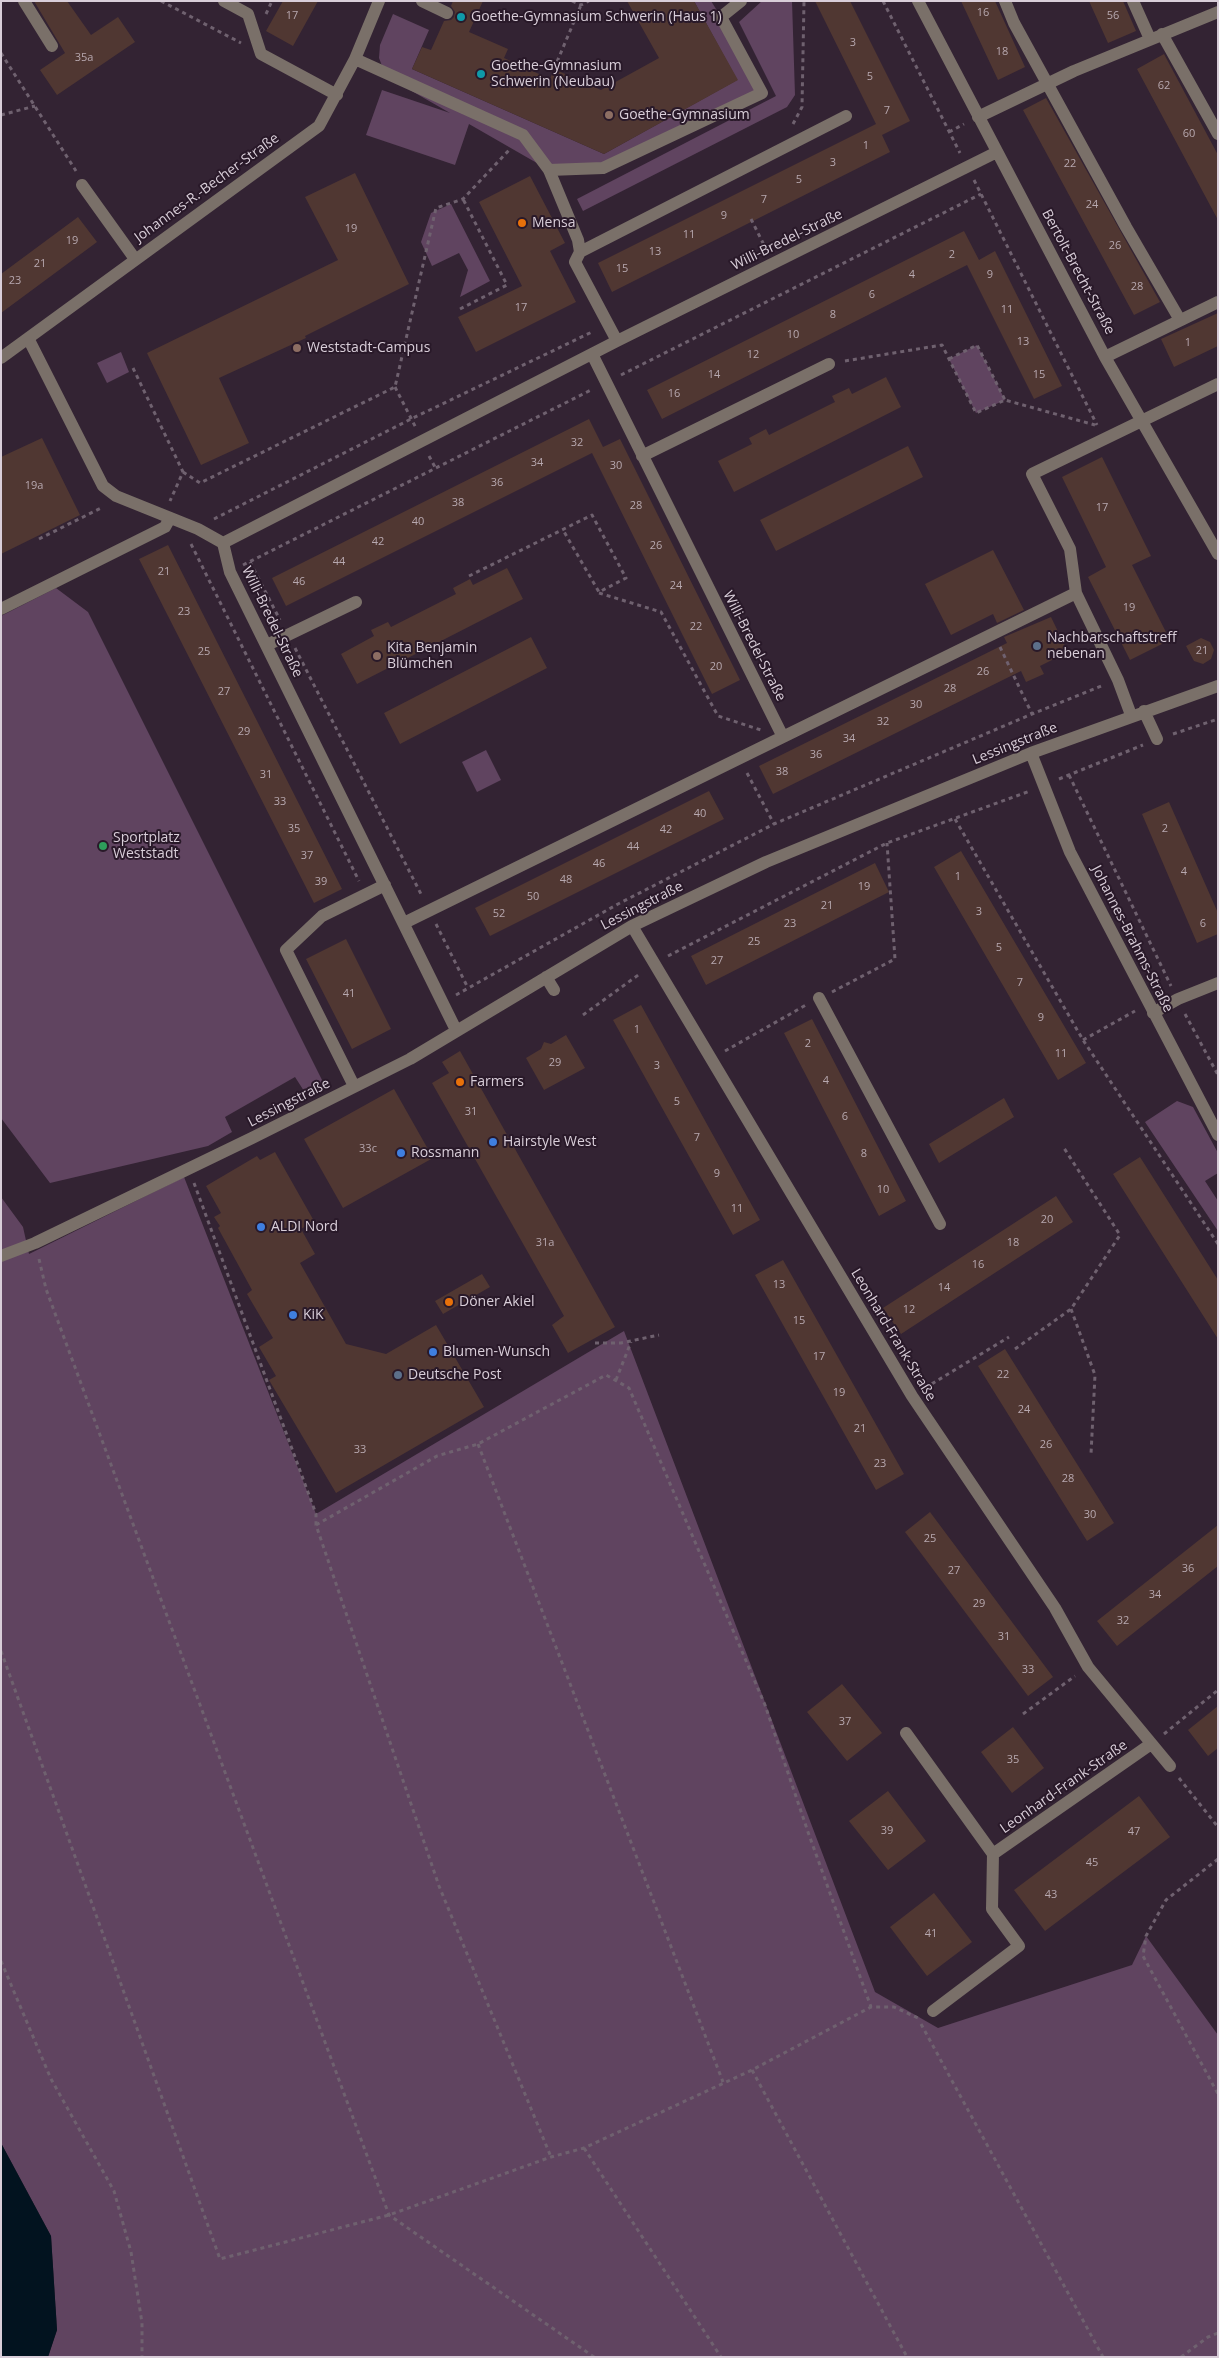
<!DOCTYPE html>
<meta charset="utf-8">
<style>
body{margin:0}
#map{position:relative;width:1219px;height:2358px;overflow:hidden;background:#332333;font-family:"Open Sans",sans-serif}
canvas{display:block}
.frame{position:absolute;inset:0;border:2px solid #d9ced9;pointer-events:none}
</style>
<div id="map">
<canvas width="1219" height="2358"></canvas>
<div class="frame"></div>
</div>
<script>
const ctx = document.querySelector('canvas').getContext('2d');
ctx.lineJoin = 'round';
function fillPath(path, color) {
  ctx.fillStyle = color;
  ctx.fill(path, 'evenodd');
}
function toPath(rows) {
  const path = new Path2D();
  for (const r of rows) {
    path.moveTo(r[0], r[1]);
    for (let i = 2; i < r.length; i += 2) path.lineTo(r[i], r[i + 1]);
  }
  return path;
}
function stroke(path, color, width, dash) {
  ctx.strokeStyle = color;
  ctx.lineWidth = width;
  ctx.lineCap = dash ? 'butt' : 'round';
  ctx.setLineDash(dash || []);
  ctx.stroke(path);
}
function write(font, color, halo, rows, align = 'center') {
  ctx.font = font + ' "Open Sans",sans-serif';
  ctx.lineWidth = 4;
  ctx.setLineDash([]);
  ctx.textBaseline = 'middle';
  ctx.strokeStyle = halo;
  ctx.fillStyle = color;
  for (const [text, x, y, turn = 0] of rows) {
    ctx.save();
    ctx.translate(x, y);
    ctx.rotate((+turn || 0) * Math.PI / 180);
    ctx.textAlign = isNaN(turn) ? turn : align;
    if (halo) ctx.strokeText(text, 0, 0);
    ctx.fillText(text, 0, 0);
    ctx.restore();
  }
}
const green = toPath([
 [694,1,711,1,721,17,762,93,603,168,549,170,469,124,455,165,366,135,382,90,450,113,410,90,384,71,379,58,380,45,393,14,429,30,412,69,604,154,737,80],
 [762,1,792,1,795,95,787,107,583,211,577,199,776,96,739,22],
 [451,204,490,281,460,297,468,270,459,253,432,266,421,242,431,213],
 [977,345,1005,400,976,413,949,359],
 [121,352,129,372,107,383,97,363],
 [56,588,88,612,323,1082,304,1091,295,1077,225,1117,232,1132,208,1146,50,1183,1,1118,1,616],
 [486,750,501,780,477,792,462,762],
 [1177,1101,1193,1107,1218,1153,1218,1173,1205,1181,1218,1201,1218,1231,1145,1122],
 [184,1177,316,1514,624,1331,875,1992,938,2028,1132,1965,1146,1936,1218,2035,1218,2357,48,2357,57,2330,51,2236,1,2143,1,1197,23,1227,29,1254]
]);
const water = toPath([
 [1,2143,51,2236,57,2330,48,2357,1,2357]
]);
const building = toPath([
 [34,1,67,1,91,35,118,17,135,42,57,95,40,70,65,53],
 [283,1,318,1,293,46,266,31],
 [453,1,483,1,469,32,508,49,504,58,550,79,554,69,601,90,659,58,627,1,694,1,738,80,604,154,412,69,422,47,431,50,444,21,451,20,454,17,455,12,451,6],
 [815,1,850,1,910,121,882,135,890,152,612,292,598,263,876,124],
 [961,1,995,1,1025,67,998,80],
 [1089,1,1123,1,1136,31,1108,43],
 [1164,54,1218,155,1218,220,1137,69],
 [1046,98,1160,302,1134,315,1023,110],
 [355,173,409,284,305,336,306,338,219,378,249,443,201,465,147,353,338,260,305,197],
 [530,176,565,243,550,251,576,302,476,352,458,317,522,286,479,202],
 [78,217,97,242,1,313,1,274],
 [964,231,979,260,995,251,1062,386,1034,399,967,265,662,419,647,390],
 [1218,313,1218,346,1174,367,1161,339],
 [886,377,901,407,734,492,718,461,752,444,749,438,766,429,769,435,835,402,832,396,849,388,852,394],
 [589,419,603,447,620,439,740,680,712,694,592,453,286,606,272,578],
 [42,438,80,515,1,554,1,457],
 [908,446,923,477,776,551,760,520],
 [1102,457,1151,556,1132,565,1170,640,1130,660,1088,577,1106,567,1062,477],
 [168,545,342,889,314,903,139,559],
 [993,550,1024,610,997,623,993,614,951,635,925,584],
 [507,568,523,599,357,684,341,654,374,636,371,630,388,622,391,627,456,594,453,588,470,579,473,585],
 [1051,617,1068,652,1040,666,1044,674,1026,682,1021,671,773,794,759,766,1007,643,1004,637],
 [531,637,547,668,400,744,384,713],
 [1201,638,1210,642,1214,650,1211,659,1203,664,1194,661,1186,646],
 [709,791,724,819,490,936,475,908],
 [1169,802,1218,913,1218,934,1197,943,1142,814],
 [961,851,1086,1063,1058,1080,934,867],
 [875,863,889,892,706,985,691,956],
 [346,939,391,1029,352,1049,306,959],
 [641,1005,760,1220,733,1235,613,1020],
 [812,1019,906,1201,879,1216,784,1033],
 [566,1035,585,1068,544,1090,526,1058,541,1049,544,1042,551,1044],
 [460,1051,615,1327,568,1353,552,1325,564,1316,432,1083,449,1073,442,1062],
 [394,1089,433,1158,343,1208,304,1139],
 [1004,1098,1014,1117,939,1163,929,1144],
 [275,1152,314,1221,301,1229,315,1254,300,1263,346,1344,386,1354,436,1325,484,1407,336,1493,269,1380,276,1376,259,1347,273,1338,247,1294,252,1290,218,1228,220,1226,214,1217,221,1213,206,1186,257,1156,260,1160],
 [1140,1157,1218,1280,1218,1339,1113,1174],
 [1056,1196,1073,1222,901,1334,883,1308],
 [783,1260,904,1474,876,1490,755,1275],
 [482,1274,490,1287,443,1314,435,1301],
 [1005,1349,1114,1523,1087,1541,978,1366],
 [930,1512,1053,1677,1028,1696,905,1532],
 [1218,1525,1218,1566,1117,1646,1097,1621],
 [842,1684,882,1733,847,1761,807,1712],
 [1218,1706,1218,1748,1208,1756,1188,1730],
 [1013,1727,1044,1768,1012,1793,981,1752],
 [888,1791,926,1841,888,1870,849,1821],
 [1139,1796,1170,1837,1045,1931,1014,1890],
 [934,1893,972,1942,927,1976,890,1927]
]);
const path = toPath([
 [161,1,241,43],
 [572,1,581,5,589,1],
 [883,1,960,153],
 [266,14,272,1],
 [1,53,76,171],
 [554,69,581,5],
 [1,115,35,106],
 [793,124,802,107,804,1],
 [949,132,964,124],
 [974,180,1097,425],
 [751,219,766,249],
 [460,309,507,285,463,199],
 [949,359,977,345,1005,400],
 [845,361,942,345,976,413,1005,400,1095,425],
 [133,368,183,472,170,501],
 [621,375,981,194],
 [395,387,416,428],
 [429,456,436,469],
 [183,472,200,483,395,387,436,208,463,199,511,148],
 [214,519,411,419,594,331],
 [39,539,103,507],
 [191,544,359,881],
 [250,562,280,620],
 [243,565,593,389],
 [469,576,592,515,626,578,599,592,563,530],
 [599,593,661,612,718,716,761,730],
 [1000,647,1032,714],
 [295,648,422,896],
 [1173,734,1218,719],
 [747,773,774,824],
 [1069,775,1171,986],
 [1059,779,1143,745],
 [955,819,1083,1040,1218,1244],
 [436,924,468,988],
 [668,956,887,843,1030,791],
 [832,992,895,959,887,843],
 [456,995,618,904,774,824,1032,714,1104,685],
 [1185,1014,1218,1075],
 [583,1015,641,973],
 [1083,1040,1135,1011],
 [725,1051,806,1005],
 [194,1183,316,1514,316,1525,439,1886,551,2157],
 [39,1259,46,1289,389,2215,594,2357],
 [1071,1309,1095,1375,1091,1454],
 [595,1343,621,1343,659,1335],
 [1015,1349,1071,1309,1120,1235,1064,1148],
 [616,1380,631,1342],
 [925,1388,1009,1337],
 [478,1444,723,2082],
 [316,1525,437,1456,478,1444,606,1375,629,1388,765,1705,808,1832,871,2007,894,2007,918,2018],
 [1,1651,220,2259,389,2215,551,2157,584,2148,752,2070,871,2007],
 [1023,1714,1075,1676],
 [1164,1734,1218,1690],
 [1179,1778,1218,1827],
 [1218,1859,1166,1900,1146,1936,1143,1956,1218,2094],
 [1,1961,51,2079,114,2191,131,2252,142,2323,142,2357],
 [921,2024,1103,2357],
 [752,2070,907,2357],
 [584,2148,721,2357],
 [1181,2357,1208,2337,1218,2333]
]);
const minor = toPath([
 [24,1,52,46],
 [224,1,248,14,261,54,337,95],
 [422,1,447,13],
 [918,1,1105,357,1218,554],
 [1005,1,1014,23,1126,227,1180,320],
 [1133,1,1150,39],
 [1162,34,1218,134],
 [355,59,523,135,549,170,578,240,580,252,575,262,617,341],
 [978,117,1074,71,1218,12],
 [549,170,603,168,762,93,721,17,741,1],
 [82,185,135,259],
 [580,252,846,116],
 [28,338,103,486,116,496,198,529,223,543],
 [592,354,783,737],
 [1105,357,1218,302],
 [1,358,319,126,355,59,379,1],
 [642,456,829,364],
 [223,543,617,341,997,152],
 [223,543,230,572,456,1030],
 [1076,593,1070,549,1032,474,1218,384],
 [1,609,165,527,170,518],
 [267,645,356,602],
 [1144,711,1157,739],
 [1031,753,1070,852,1218,1135],
 [404,923,1076,593,1118,680,1131,715],
 [632,926,912,1396,1055,1608,1088,1667,1170,1766],
 [546,977,554,990],
 [819,998,940,1224],
 [1153,1013,1178,999,1218,983],
 [354,1086,286,950,322,916,385,885],
 [1,1256,35,1243,252,1138,410,1059,632,926,766,862,1031,753,1218,686],
 [906,1733,993,1854,1151,1744],
 [933,2011,1019,1946,992,1909,993,1854]
]);
const markers = [
 [461,17,5,"#0f9aa8"],
 [481,74,5,"#0f9aa8"],
 [609,115,5,"#8d6e63"],
 [522,223,5,"#e8710a"],
 [297,348,5,"#8d6e63"],
 [1037,646,5,"#5c6f8a"],
 [377,656,5,"#8d6e63"],
 [103,846,5,"#2e9e5b"],
 [460,1082,5,"#e8710a"],
 [493,1142,5,"#3f7fe0"],
 [401,1153,5,"#3f7fe0"],
 [261,1227,5,"#3f7fe0"],
 [449,1302,5,"#e8710a"],
 [293,1315,5,"#3f7fe0"],
 [433,1352,5,"#3f7fe0"],
 [398,1375,5,"#5c6f8a"]
];
const numberNames = [
 ["16",983,13],
 ["17",292,16],
 ["56",1113,16],
 ["3",853,43],
 ["18",1002,52],
 ["35a",84,58],
 ["5",870,77],
 ["62",1164,86],
 ["7",887,111],
 ["60",1189,134],
 ["1",866,146],
 ["3",833,163],
 ["22",1070,164],
 ["5",799,180],
 ["7",764,200],
 ["24",1092,205],
 ["9",724,216],
 ["19",351,229],
 ["11",689,235],
 ["19",72,241],
 ["26",1115,246],
 ["13",655,252],
 ["2",952,255],
 ["21",40,264],
 ["15",622,269],
 ["4",912,275],
 ["9",990,275],
 ["23",15,281],
 ["28",1137,287],
 ["6",872,295],
 ["17",521,308],
 ["11",1007,310],
 ["8",833,315],
 ["10",793,335],
 ["13",1023,342],
 ["1",1188,343],
 ["12",753,355],
 ["14",714,375],
 ["15",1039,375],
 ["16",674,394],
 ["32",577,443],
 ["34",537,463],
 ["30",616,466],
 ["36",497,483],
 ["19a",34,486],
 ["38",458,503],
 ["28",636,506],
 ["17",1102,508],
 ["40",418,522],
 ["42",378,542],
 ["26",656,546],
 ["44",339,562],
 ["21",164,572],
 ["46",299,582],
 ["24",676,586],
 ["19",1129,608],
 ["23",184,612],
 ["22",696,627],
 ["21",1202,651],
 ["25",204,652],
 ["20",716,667],
 ["26",983,672],
 ["28",950,689],
 ["27",224,692],
 ["30",916,705],
 ["32",883,722],
 ["29",244,732],
 ["34",849,739],
 ["36",816,755],
 ["38",782,772],
 ["31",266,775],
 ["33",280,802],
 ["40",700,814],
 ["35",294,829],
 ["2",1165,829],
 ["42",666,830],
 ["44",633,847],
 ["37",307,856],
 ["46",599,864],
 ["4",1184,872],
 ["1",958,877],
 ["48",566,880],
 ["39",321,882],
 ["19",864,887],
 ["50",533,897],
 ["21",827,906],
 ["3",979,912],
 ["52",499,914],
 ["23",790,924],
 ["6",1203,924],
 ["25",754,942],
 ["5",999,948],
 ["27",717,961],
 ["7",1020,983],
 ["41",349,994],
 ["9",1041,1018],
 ["1",637,1030],
 ["2",808,1044],
 ["11",1061,1054],
 ["29",555,1063],
 ["3",657,1066],
 ["4",826,1081],
 ["5",677,1102],
 ["31",471,1112],
 ["6",845,1117],
 ["7",697,1138],
 ["33c",368,1149],
 ["8",864,1154],
 ["9",717,1174],
 ["10",883,1190],
 ["11",737,1209],
 ["20",1047,1220],
 ["31a",545,1243],
 ["18",1013,1243],
 ["16",978,1265],
 ["13",779,1285],
 ["14",944,1288],
 ["12",909,1310],
 ["15",799,1321],
 ["17",819,1357],
 ["22",1003,1375],
 ["19",839,1393],
 ["24",1024,1410],
 ["21",860,1429],
 ["26",1046,1445],
 ["33",360,1450],
 ["23",880,1464],
 ["28",1068,1479],
 ["30",1090,1515],
 ["25",930,1539],
 ["36",1188,1569],
 ["27",954,1571],
 ["34",1155,1595],
 ["29",979,1604],
 ["32",1123,1621],
 ["31",1004,1637],
 ["33",1028,1670],
 ["37",845,1722],
 ["35",1013,1760],
 ["39",887,1831],
 ["47",1134,1832],
 ["45",1092,1863],
 ["43",1051,1895],
 ["41",931,1934]
];
const poiNames = [
 ["Goethe-Gymnasium Schwerin (Haus 1)",471,17],
 ["Goethe-Gymnasium",491,66],
 ["Schwerin (Neubau)",491,82],
 ["Goethe-Gymnasium",619,115],
 ["Mensa",532,223],
 ["Weststadt-Campus",307,348],
 ["Nachbarschaftstreff",1047,638],
 ["nebenan",1047,654],
 ["Kita Benjamin",387,648],
 ["Blümchen",387,664],
 ["Sportplatz",113,838],
 ["Weststadt",113,854],
 ["Farmers",470,1082],
 ["Hairstyle West",503,1142],
 ["Rossmann",411,1153],
 ["ALDI Nord",271,1227],
 ["Döner Akiel",459,1302],
 ["KiK",303,1315],
 ["Blumen-Wunsch",443,1352],
 ["Deutsche Post",408,1375]
];
const streetNames = [
 ["Johannes-R.-Becher-Straße",207,188,-36],
 ["Willi-Bredel-Straße",787,240,-26],
 ["Bertolt-Brecht-Straße",1078,272,62],
 ["Willi-Bredel-Straße",272,622,64],
 ["Willi-Bredel-Straße",754,646,63],
 ["Lessingstraße",1015,744,-22],
 ["Lessingstraße",642,906,-27],
 ["Johannes-Brahms-Straße",1132,939,63],
 ["Lessingstraße",289,1103,-27],
 ["Leonhard-Frank-Straße",893,1335,59],
 ["Leonhard-Frank-Straße",1064,1787,-35]
];
fillPath(green, '#604460');
fillPath(water, '#02131f');
fillPath(building, '#503732');
stroke(path, '#6f616f', 3, [4, 4]);
stroke(minor, '#7a7069', 12);
for (const [x, y, r, color] of markers) {
  const dot = new Path2D();
  dot.arc(x, y, r, 0, 2 * Math.PI);
  ctx.fillStyle = color;
  ctx.fill(dot);
  stroke(dot, '#291929', 2);
}
write('11px', '#b7a8af', null, numberNames);
write('14px', '#d9ced9', '#291929', poiNames, 'left');
write('14px', '#d9ced9', '#291929', streetNames);
</script>
